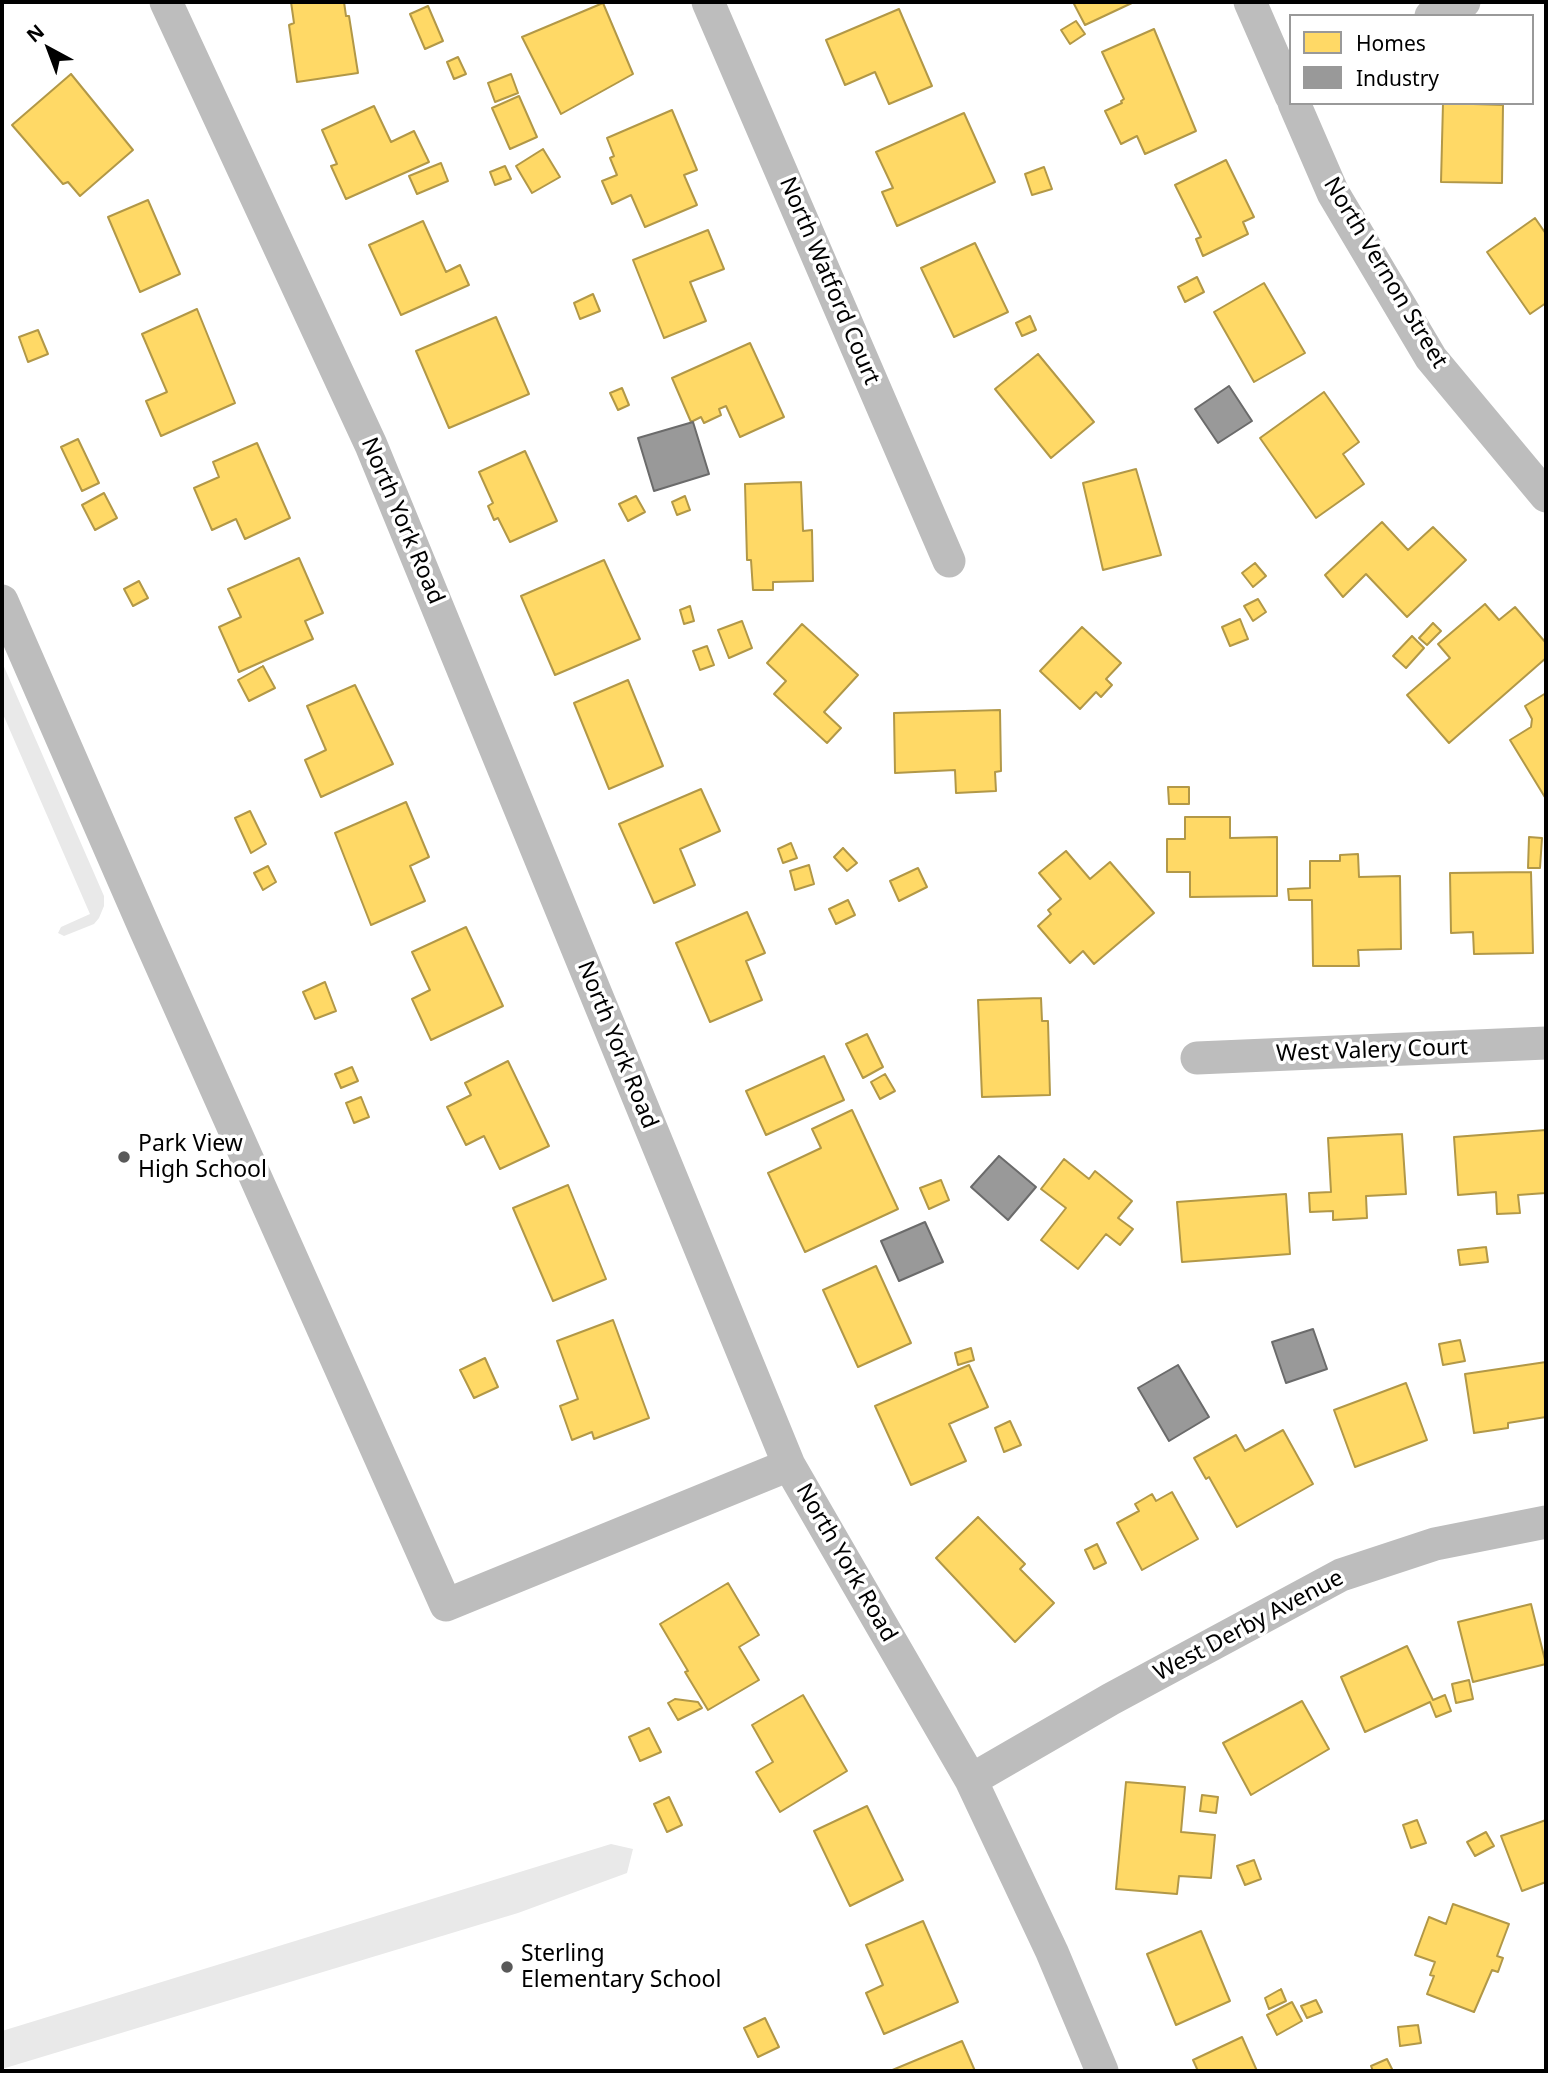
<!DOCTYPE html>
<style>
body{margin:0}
#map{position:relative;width:1548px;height:2073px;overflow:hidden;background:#fff;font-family:"Noto Sans",sans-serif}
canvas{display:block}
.frame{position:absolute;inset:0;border:4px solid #000;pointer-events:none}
.legend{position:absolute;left:1289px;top:14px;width:245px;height:91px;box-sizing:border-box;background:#fff;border:2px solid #999;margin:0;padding:9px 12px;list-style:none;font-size:21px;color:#000}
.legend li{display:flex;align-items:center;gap:14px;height:35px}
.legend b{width:35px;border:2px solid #999}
.north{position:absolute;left:14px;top:14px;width:70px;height:70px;-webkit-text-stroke:5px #fff;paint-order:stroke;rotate:319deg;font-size:19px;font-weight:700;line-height:28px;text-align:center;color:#000}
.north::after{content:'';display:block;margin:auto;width:24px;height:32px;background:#000;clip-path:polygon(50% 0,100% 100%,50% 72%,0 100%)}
</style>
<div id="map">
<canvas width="1548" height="2073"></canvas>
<div class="frame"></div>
<ul class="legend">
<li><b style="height:19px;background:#ffd966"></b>Homes</li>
<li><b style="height:19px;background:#999"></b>Industry</li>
</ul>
<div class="north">N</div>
</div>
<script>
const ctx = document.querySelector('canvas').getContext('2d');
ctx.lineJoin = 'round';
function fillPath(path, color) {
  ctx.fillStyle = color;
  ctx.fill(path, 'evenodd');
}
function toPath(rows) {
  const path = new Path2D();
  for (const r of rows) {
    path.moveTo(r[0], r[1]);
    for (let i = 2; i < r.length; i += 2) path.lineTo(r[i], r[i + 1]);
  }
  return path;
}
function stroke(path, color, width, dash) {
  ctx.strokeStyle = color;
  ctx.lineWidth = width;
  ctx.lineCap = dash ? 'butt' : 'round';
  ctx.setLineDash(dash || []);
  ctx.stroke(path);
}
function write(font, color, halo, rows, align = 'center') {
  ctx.font = font + ' "Noto Sans",sans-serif';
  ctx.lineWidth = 7;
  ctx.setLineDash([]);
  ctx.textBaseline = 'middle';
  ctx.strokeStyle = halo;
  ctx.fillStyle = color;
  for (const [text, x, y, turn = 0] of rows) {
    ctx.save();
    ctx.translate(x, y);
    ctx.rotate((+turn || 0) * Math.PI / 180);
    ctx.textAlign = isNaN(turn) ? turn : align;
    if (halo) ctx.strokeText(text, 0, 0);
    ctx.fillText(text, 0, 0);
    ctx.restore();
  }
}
const green = toPath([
 [2,662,104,896,104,906,99,918,94,924,64,936,58,933,61,927,90,914,2,712],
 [611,1844,633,1849,627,1873,518,1913,2,2069,2,2031]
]);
const homes = toPath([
 [291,2,344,2,346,16,349,16,358,73,297,82,289,25,294,23,291,2],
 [1073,2,1134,2,1085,25,1073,2],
 [603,3,633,74,561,114,522,37,603,3],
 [428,6,443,41,425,49,410,14,428,6],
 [899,9,932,86,889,104,875,72,845,85,826,40,899,9],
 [1076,21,1085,34,1070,44,1061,30,1076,21],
 [1154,29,1196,131,1145,154,1137,136,1121,144,1105,111,1122,103,1121,101,1124,99,1102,52,1154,29],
 [458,57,466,74,454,79,447,62,458,57],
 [71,74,133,150,80,196,68,182,63,184,12,125,71,74],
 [511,74,518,93,495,102,488,83,511,74],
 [519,96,537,137,510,149,492,108,519,96],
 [1443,103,1503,105,1502,183,1441,182,1443,103],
 [374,106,391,142,414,131,429,162,346,199,331,166,337,164,322,130,374,106],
 [672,110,697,170,684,175,697,205,645,227,631,195,612,204,602,181,617,175,610,158,614,156,607,138,672,110],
 [964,113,995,182,897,226,882,192,893,188,876,152,964,113],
 [543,149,560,177,532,193,516,166,543,149],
 [1226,160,1254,217,1243,222,1248,234,1203,256,1196,239,1201,237,1175,185,1226,160],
 [441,163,448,181,417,194,409,176,441,163],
 [505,166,511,179,495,185,490,172,505,166],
 [1044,167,1052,189,1032,195,1025,174,1044,167],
 [148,200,180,274,140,292,108,217,148,200],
 [1535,218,1546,234,1546,303,1530,314,1487,252,1535,218],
 [423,221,446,272,460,265,469,285,401,315,369,245,423,221],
 [708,230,724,269,690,282,706,321,664,338,633,260,708,230],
 [975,243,1008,312,954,337,921,268,975,243],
 [1197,277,1204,292,1185,302,1178,287,1197,277],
 [1264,283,1305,353,1254,382,1214,312,1264,283],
 [593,294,600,311,580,319,574,303,593,294],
 [197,309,235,403,161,436,146,401,167,392,142,334,197,309],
 [1030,316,1036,330,1022,336,1016,323,1030,316],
 [496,317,529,394,449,428,416,351,496,317],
 [38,330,48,354,28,362,19,337,38,330],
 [750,343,784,417,740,437,726,406,719,409,721,415,704,423,701,417,691,422,672,378,750,343],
 [1038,354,1094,422,1051,458,995,389,1038,354],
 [622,388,629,405,618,410,610,393,622,388],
 [1324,392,1359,442,1343,454,1364,484,1316,518,1260,438,1324,392],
 [78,439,99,483,82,491,61,447,78,439],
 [257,443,290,518,245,539,236,519,212,530,194,488,219,477,213,462,257,443],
 [525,451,557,521,510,542,498,518,494,520,488,506,493,503,479,472,525,451],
 [1136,469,1161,555,1103,570,1083,483,1136,469],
 [801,482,803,531,812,530,813,581,773,582,773,590,753,590,751,560,747,560,745,484,801,482],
 [104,493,117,518,95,530,82,505,104,493],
 [636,496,645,512,628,521,619,504,636,496],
 [685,496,690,510,677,515,672,502,685,496],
 [1382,522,1408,550,1433,527,1466,560,1407,617,1366,574,1343,597,1325,575,1382,522],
 [299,558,323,613,305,621,313,639,239,672,219,627,241,617,228,589,299,558],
 [604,560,640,639,555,675,521,596,604,560],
 [1255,563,1266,576,1253,587,1242,573,1255,563],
 [139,581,148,598,133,606,124,589,139,581],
 [1258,599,1266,612,1253,621,1244,606,1258,599],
 [1485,604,1499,620,1515,607,1546,643,1546,658,1449,743,1407,695,1450,658,1438,644,1485,604],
 [690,606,694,621,684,624,680,610,690,606],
 [1240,619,1248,639,1230,646,1222,627,1240,619],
 [742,621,752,648,729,658,718,630,742,621],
 [1433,623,1441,631,1427,645,1419,638,1433,623],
 [802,624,858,675,824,712,841,728,827,743,774,694,786,681,767,663,802,624],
 [1082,627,1121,663,1106,679,1112,685,1101,697,1096,692,1080,709,1040,671,1082,627],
 [1412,636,1424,648,1406,668,1393,656,1412,636],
 [707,646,714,665,700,670,693,651,707,646],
 [263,666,275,688,249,701,238,680,263,666],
 [628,680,663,766,609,789,574,703,628,680],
 [355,685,393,764,321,797,305,760,326,750,307,706,355,685],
 [1546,693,1546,799,1510,740,1531,727,1532,719,1525,706,1546,693],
 [1000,710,1001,771,995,772,996,791,956,793,955,770,895,773,894,713,1000,710],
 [1168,787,1189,787,1189,804,1169,804,1168,787],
 [701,789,720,831,680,849,695,885,654,903,619,824,701,789],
 [406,802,429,857,410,866,425,901,371,925,335,833,406,802],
 [250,811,266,844,251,853,235,818,250,811],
 [1185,817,1230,817,1230,838,1277,837,1277,896,1190,897,1190,872,1167,872,1167,839,1185,839,1185,817],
 [1529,837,1542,838,1540,868,1528,868,1529,837],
 [791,843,797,858,783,863,778,849,791,843],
 [843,848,857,863,847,871,834,857,843,848],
 [1066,851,1090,879,1110,862,1154,913,1094,964,1083,951,1070,963,1038,926,1051,914,1048,910,1061,899,1039,873,1066,851],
 [1358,854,1359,877,1400,876,1401,949,1358,950,1359,966,1313,966,1312,900,1289,900,1288,889,1310,888,1310,861,1340,861,1340,855,1358,854],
 [809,865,814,884,795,890,790,871,809,865],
 [268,866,276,882,263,890,254,873,268,866],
 [918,868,927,887,899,901,890,881,918,868],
 [1531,872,1533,953,1474,954,1473,932,1451,933,1450,873,1531,872],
 [848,900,855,915,836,924,829,909,848,900],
 [747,912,765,953,746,961,762,1000,710,1022,676,943,747,912],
 [466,927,503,1006,431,1040,412,999,430,990,412,952,466,927],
 [325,982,336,1011,315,1019,303,992,325,982],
 [1041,998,1042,1021,1048,1021,1050,1095,982,1097,978,1000,1041,998],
 [867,1034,883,1067,863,1078,846,1044,867,1034],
 [824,1056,844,1100,766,1135,746,1091,824,1056],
 [508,1061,549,1146,500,1169,484,1136,466,1145,447,1107,471,1095,465,1083,508,1061],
 [352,1067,358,1081,341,1088,335,1074,352,1067],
 [885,1074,895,1091,880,1099,871,1082,885,1074],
 [361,1097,369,1117,354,1123,346,1103,361,1097],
 [852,1110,898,1209,805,1252,768,1173,821,1148,812,1129,852,1110],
 [1546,1130,1546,1193,1518,1195,1520,1213,1497,1214,1496,1192,1458,1195,1454,1137,1546,1130],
 [1402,1134,1406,1194,1366,1196,1367,1218,1333,1220,1333,1211,1310,1212,1309,1193,1331,1192,1328,1138,1402,1134],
 [1064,1159,1089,1179,1095,1171,1132,1201,1118,1218,1133,1229,1120,1245,1106,1234,1078,1269,1041,1240,1066,1208,1041,1189,1064,1159],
 [941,1180,949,1200,929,1209,920,1188,941,1180],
 [568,1185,606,1279,553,1301,513,1208,568,1185],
 [1286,1194,1290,1254,1182,1262,1177,1202,1286,1194],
 [1486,1247,1488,1262,1460,1265,1458,1250,1486,1247],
 [876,1266,911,1343,858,1367,823,1290,876,1266],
 [613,1320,649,1418,594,1439,592,1432,572,1440,560,1406,578,1399,557,1341,613,1320],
 [1460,1340,1465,1361,1443,1365,1439,1344,1460,1340],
 [971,1348,974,1360,958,1365,955,1353,971,1348],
 [485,1358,498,1387,474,1398,460,1370,485,1358],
 [1546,1362,1546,1417,1508,1423,1508,1428,1474,1433,1465,1374,1546,1362],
 [969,1365,988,1407,949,1424,966,1461,911,1485,875,1406,969,1365],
 [1406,1383,1427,1440,1355,1467,1334,1410,1406,1383],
 [1010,1421,1021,1445,1004,1452,995,1428,1010,1421],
 [1283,1430,1313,1484,1237,1527,1209,1477,1206,1479,1194,1458,1236,1435,1245,1451,1283,1430],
 [1172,1492,1198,1539,1142,1570,1117,1523,1139,1511,1135,1504,1152,1494,1156,1501,1172,1492],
 [978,1517,1025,1564,1020,1569,1054,1603,1015,1642,936,1558,978,1517],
 [1097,1544,1106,1563,1094,1569,1085,1550,1097,1544],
 [728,1583,759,1635,739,1647,759,1680,708,1710,685,1672,688,1671,660,1624,728,1583],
 [1531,1604,1546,1664,1473,1682,1458,1622,1531,1604],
 [1407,1646,1433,1700,1445,1695,1451,1711,1436,1717,1430,1702,1365,1732,1341,1677,1407,1646],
 [1469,1680,1473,1699,1456,1703,1452,1684,1469,1680],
 [803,1695,847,1771,780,1812,756,1772,773,1762,752,1725,803,1695],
 [675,1699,698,1702,702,1708,678,1720,668,1703,675,1699],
 [1302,1701,1329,1749,1251,1795,1223,1743,1302,1701],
 [649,1728,661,1752,640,1761,629,1737,649,1728],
 [1126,1782,1185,1787,1181,1832,1215,1835,1211,1878,1179,1876,1177,1894,1116,1889,1126,1782],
 [1202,1795,1218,1797,1216,1813,1200,1811,1202,1795],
 [669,1797,682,1825,667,1832,654,1804,669,1797],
 [867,1806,903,1880,850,1906,814,1831,867,1806],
 [1417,1820,1426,1843,1411,1848,1403,1825,1417,1820],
 [1546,1820,1546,1882,1522,1891,1501,1836,1546,1820],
 [1486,1832,1494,1846,1475,1856,1467,1842,1486,1832],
 [1254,1860,1261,1879,1245,1885,1237,1866,1254,1860],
 [1453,1904,1509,1924,1497,1956,1503,1958,1498,1972,1492,1970,1474,2012,1427,1994,1434,1976,1430,1975,1435,1962,1415,1955,1429,1917,1446,1924,1453,1904],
 [923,1921,958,2002,884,2034,866,1993,883,1985,866,1945,923,1921],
 [1201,1931,1230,2001,1176,2025,1147,1954,1201,1931],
 [1281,1989,1286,2001,1269,2009,1265,1998,1281,1989],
 [1316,2000,1322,2012,1307,2018,1301,2006,1316,2000],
 [1292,2002,1302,2021,1277,2035,1267,2015,1292,2002],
 [765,2018,779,2047,758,2057,744,2028,765,2018],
 [1418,2025,1421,2043,1400,2046,1398,2027,1418,2025],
 [1242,2037,1257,2071,1198,2071,1193,2060,1242,2037],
 [962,2041,975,2071,890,2071,962,2041],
 [1387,2059,1393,2071,1373,2071,1371,2066,1387,2059]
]);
const industry = toPath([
 [1229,386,1252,421,1218,443,1195,409,1229,386],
 [693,422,709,474,654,491,638,438,693,422],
 [999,1156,1036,1187,1008,1220,971,1187,999,1156],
 [925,1222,943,1262,899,1281,881,1241,925,1222],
 [1313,1329,1327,1369,1286,1383,1272,1342,1313,1329],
 [1178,1365,1209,1417,1169,1441,1138,1388,1178,1365]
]);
const minor = toPath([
 [166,2,371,445,789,1465,971,1780,1052,1952,1102,2071],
 [708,2,949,561],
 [1250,2,1291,96],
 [1431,16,1464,2],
 [1294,103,1333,193,1431,358,1546,496],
 [2,601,145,929,446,1605,789,1465],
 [1197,1058,1546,1043],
 [971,1780,1111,1699,1341,1575,1435,1544,1546,1522]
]);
const markers = [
 [124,1157,7,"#595959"],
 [507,1967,7,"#595959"]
];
const streetNames = [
 ["North Vernon Street",1385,273,59],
 ["North Watford Court",829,281,67],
 ["North York Road",402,521,67],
 ["North York Road",617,1045,68],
 ["West Valery Court",1372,1051,-2],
 ["North York Road",846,1563,60],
 ["West Derby Avenue",1249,1626,-28]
];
const poiNames = [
 ["Park View",138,1144],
 ["High School",138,1170],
 ["Sterling",521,1954],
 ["Elementary School",521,1980]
];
fillPath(green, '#e9e9e9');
fillPath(homes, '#ffd966');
stroke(homes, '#b29847', 2);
fillPath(industry, '#999');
stroke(industry, '#6b6b6b', 2);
stroke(minor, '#bdbdbd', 33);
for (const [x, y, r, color] of markers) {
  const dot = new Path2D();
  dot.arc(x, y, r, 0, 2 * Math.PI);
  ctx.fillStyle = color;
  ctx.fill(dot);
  stroke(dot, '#fff', 2.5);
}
write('23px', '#000', '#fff', streetNames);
write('23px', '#000', '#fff', poiNames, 'left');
</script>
